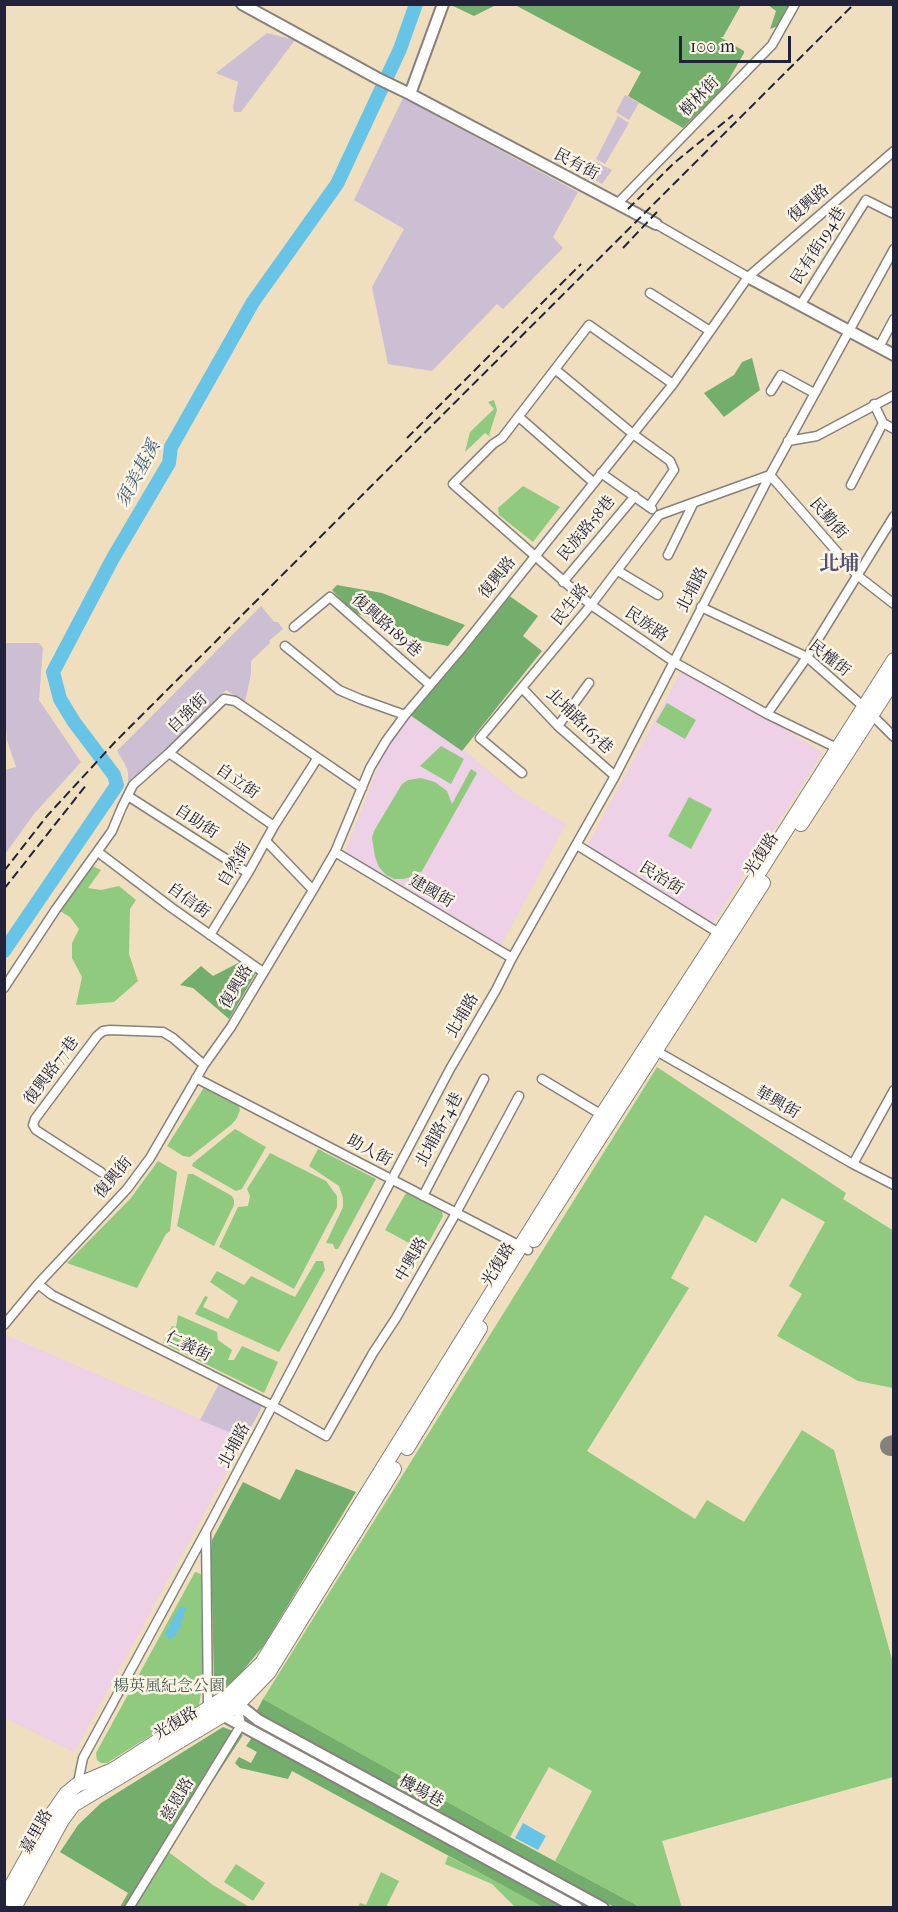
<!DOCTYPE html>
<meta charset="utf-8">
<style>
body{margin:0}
#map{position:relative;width:898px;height:1912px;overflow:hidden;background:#efdfbe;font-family:"IM FELL French Canon",serif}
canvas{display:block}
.frame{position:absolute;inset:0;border:6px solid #22223b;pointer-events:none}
.scale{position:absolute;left:679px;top:36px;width:112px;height:27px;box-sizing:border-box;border:3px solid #22223b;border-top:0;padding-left:8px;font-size:18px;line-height:21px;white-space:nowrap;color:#22223b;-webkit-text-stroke:4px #fcf5e5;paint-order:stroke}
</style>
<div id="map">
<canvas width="898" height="1912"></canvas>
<div class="frame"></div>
<div class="scale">100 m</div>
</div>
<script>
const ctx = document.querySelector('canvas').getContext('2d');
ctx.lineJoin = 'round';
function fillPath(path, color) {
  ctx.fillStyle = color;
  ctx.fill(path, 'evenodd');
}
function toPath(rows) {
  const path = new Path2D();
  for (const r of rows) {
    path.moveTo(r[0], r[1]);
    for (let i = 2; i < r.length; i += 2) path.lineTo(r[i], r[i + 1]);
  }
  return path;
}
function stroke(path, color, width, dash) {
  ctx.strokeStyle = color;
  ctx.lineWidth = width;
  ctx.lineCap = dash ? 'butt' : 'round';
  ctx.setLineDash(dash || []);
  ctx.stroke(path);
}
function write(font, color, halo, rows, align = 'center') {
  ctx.font = font + ' "IM FELL French Canon","Noto Serif TC",serif';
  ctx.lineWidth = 5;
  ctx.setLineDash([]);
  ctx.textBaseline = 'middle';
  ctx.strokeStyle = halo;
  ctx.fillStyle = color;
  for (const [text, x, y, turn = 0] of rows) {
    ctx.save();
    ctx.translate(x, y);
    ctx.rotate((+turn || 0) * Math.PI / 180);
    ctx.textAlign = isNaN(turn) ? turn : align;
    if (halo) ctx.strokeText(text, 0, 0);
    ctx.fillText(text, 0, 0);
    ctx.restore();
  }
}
const built = toPath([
 [681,672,754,710,823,753,713,923,587,846],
 [410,715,465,751,518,795,566,824,500,947,345,852,386,747],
 [4,1334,242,1437,244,1440,74,1752,5,1718]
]);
const industrial = toPath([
 [267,33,295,40,241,112,234,112,233,107,238,82,216,73],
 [625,95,639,103,629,120,616,112],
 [403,98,578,192,553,237,563,248,503,309,497,304,432,371,388,364,372,287,404,229,354,200],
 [618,116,629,123,605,164,596,159],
 [594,161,612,170,602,184,587,175],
 [261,606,274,622,278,622,283,629,269,641,270,643,251,661,251,674,245,702,226,690,128,786,128,772,125,764,117,751],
 [7,643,39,643,43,648,39,700,81,762,34,814,5,854,5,770,16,767,7,740,5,718,4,646],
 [219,1384,261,1404,261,1409,244,1440,241,1437,200,1420]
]);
const green = toPath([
 [494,400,497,410,489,435,492,438,485,433,465,452,470,432,494,409,488,402],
 [523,486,560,507,533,542,499,515,498,508],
 [667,703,696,720,685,739,656,722],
 [441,746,464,759,451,784,420,766],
 [471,769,477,773,422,871,416,875,404,879,394,879,386,875,379,867,375,857,372,838,374,831,402,784,408,780,421,778,435,782,447,791,452,804],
 [689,797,712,809,691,849,668,836],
 [92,866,101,870,88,888,101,890,119,886,136,900,130,909,129,954,138,981,114,1002,76,1005,82,977,72,958,72,943,79,929,70,917,60,911],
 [657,1067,846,1193,843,1199,894,1231,893,1388,858,1381,777,1336,802,1294,789,1286,825,1222,782,1198,756,1243,705,1215,671,1278,689,1288,587,1451,695,1519,707,1500,744,1522,802,1430,834,1450,893,1663,893,1777,662,1841,682,1908,640,1907,555,1861,592,1791,549,1767,510,1837,263,1699],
 [205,1086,238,1104,240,1110,237,1118,231,1125,190,1157,183,1156,167,1146],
 [235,1129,266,1147,242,1189,236,1191,192,1166,193,1163],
 [318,1149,376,1179,338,1249,335,1249,333,1244,326,1243,343,1207,343,1198,339,1186,309,1166],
 [270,1153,326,1181,337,1196,337,1207,294,1289,219,1247,238,1207,248,1206,250,1196,247,1189],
 [158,1161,177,1172,170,1231,166,1234,137,1288,67,1263,130,1199],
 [188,1174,193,1174,232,1196,234,1200,234,1205,214,1246,177,1226],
 [406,1193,441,1209,443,1216,424,1251,385,1230],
 [316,1261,323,1261,325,1270,279,1352,195,1314,205,1296,208,1297,203,1307,228,1319,238,1301,210,1282,217,1271,244,1285,251,1276,295,1297],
 [178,1315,217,1332,218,1340,232,1350,228,1360,234,1360,242,1346,278,1362,264,1393,163,1343,172,1326,176,1327],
 [195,1572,201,1574,203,1682,199,1705,107,1763,101,1763,97,1760,96,1753],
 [167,1851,213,1885,249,1907,132,1908],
 [448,1856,522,1895,543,1907,515,1907,492,1884,445,1864],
 [236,1864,265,1883,253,1901,224,1882],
 [381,1872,399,1881,386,1907,358,1907,360,1903,366,1905]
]);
const forest = toPath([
 [453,5,453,4,496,5,474,16,453,6],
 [515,5,741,5,723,37,720,37,744,51,744,53,724,88,683,128,628,96,641,72],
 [768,5,789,5,778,26,770,29,776,11],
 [752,358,760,390,724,417,704,393,734,375,742,362],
 [337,585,382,593,465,625,448,646,418,640,390,624,354,613,332,590],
 [508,595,538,616,523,636,542,651,462,751,410,715],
 [240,962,256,973,229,1019,193,988,180,985,201,966,213,976],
 [296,1469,356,1492,264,1645,232,1684,217,1688,214,1683,211,1553,212,1540,243,1482,280,1500],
 [263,1699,510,1837,640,1907,614,1907,256,1712],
 [223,1727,243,1735,131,1907,120,1907,128,1893,60,1852,78,1825,101,1803],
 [253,1736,568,1907,543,1907,292,1771,288,1779,240,1768,235,1763,239,1757,251,1763,257,1752,246,1746]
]);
const water = toPath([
 [180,1606,187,1608,184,1612,184,1618,181,1620,180,1623,182,1624,175,1636,169,1639,166,1636,166,1632],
 [523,1823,546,1836,538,1850,515,1838]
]);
const river = toPath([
 [4,951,117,785,114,775,74,722,60,699,53,672,113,558,169,463,171,447,253,302,337,184,400,49,416,4]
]);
const taxiway = toPath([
 [890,1446,894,1445]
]);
const minor = toPath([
 [617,204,772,45,795,4],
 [656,224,748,277],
 [650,293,710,331],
 [801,304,866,200,894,214],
 [879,347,894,319],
 [556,370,633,434,670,461,674,470,649,507],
 [673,384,589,325,502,438,493,444,453,484,591,605,674,662,767,714,841,750],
 [771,391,781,375,814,393],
 [874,404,883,423,894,429],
 [519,417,593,482],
 [788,441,817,436,894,395],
 [601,473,652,509],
 [851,485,883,423],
 [668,555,693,504],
 [618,571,658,595],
 [563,582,635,496],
 [701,607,807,657,864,707,894,737],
 [294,627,330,597,430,685],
 [285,646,339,690,360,699,405,715],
 [523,689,558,726,615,776],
 [767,714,807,657,894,516],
 [558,726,589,683],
 [169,753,274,826,248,873,210,935],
 [522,773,480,738,591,605,659,515,770,475,858,576,894,604],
 [128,796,248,873],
 [274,826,317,759],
 [266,841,313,890],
 [577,845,722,935],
 [98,852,172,908,263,972],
 [335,852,512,958],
 [4,988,56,909,112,831,122,807,133,785,169,753,224,699,235,701,362,788],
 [653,1049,853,1164,894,1185],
 [196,1078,528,1250],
 [542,1079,602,1115],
 [853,1164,894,1090],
 [101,1172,36,1130,33,1125,35,1119,97,1036,103,1031,110,1030,163,1032,173,1038,204,1065],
 [423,1196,484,1079],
 [38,1284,52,1295,273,1406,326,1436,373,1353,396,1318,456,1213,519,1096],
 [4,1325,38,1284,127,1189,150,1158,204,1065,231,1027,313,890,335,852,370,768,386,741,405,715,461,649,673,384,748,277,894,151],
 [206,1533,208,1708],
 [77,1787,83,1758,210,1524,450,1069,496,990,512,958,615,776,770,475,894,249],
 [129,1908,241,1725,237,1705]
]);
const tertiary = toPath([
 [242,4,377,78,410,94,656,224],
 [410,94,443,4],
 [748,277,894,355],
 [233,1700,258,1720,603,1908],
 [217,1712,577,1908]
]);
const primary = toPath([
 [801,824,894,680],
 [534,1240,763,883],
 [407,1448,480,1328],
 [4,1899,50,1817,66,1794,77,1785,113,1770,229,1695,262,1663,602,1115,749,888,894,660],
 [14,1908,62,1820,73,1805,223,1715,237,1705,268,1673,394,1469]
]);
const rail = toPath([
 [628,209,674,163,733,115],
 [623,248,657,212],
 [407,438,581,264],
 [4,871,47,816,115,742,854,4],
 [4,889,87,784]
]);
const streetNames = [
 ["樹林街",700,97,-46],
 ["民有街",576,165,28],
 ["復興路",809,204,-41],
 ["民有街194巷",819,246,-58],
 ["民勤街",828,519,49],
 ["民族路58巷",587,529,-50],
 ["復興路",498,578,-51],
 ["北埔路",693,590,-63],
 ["民生路",571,605,-51],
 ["民族路",646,625,34],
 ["復興路189巷",386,626,41],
 ["民權街",829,659,38],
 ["自強街",188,714,-45],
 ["北埔路163巷",579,722,44],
 ["自立街",237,782,35],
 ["自助街",196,822,33],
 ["光復路",762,855,-57],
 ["自然街",235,865,-59],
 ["民治街",661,879,32],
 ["建國街",431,892,30],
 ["自信街",188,901,36],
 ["復興路",237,987,-59],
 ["北埔路",463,1016,-60],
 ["復興路77巷",52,1071,-54],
 ["華興街",777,1103,30],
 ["北埔路74巷",440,1130,-62],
 ["助人街",369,1151,28],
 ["復興街",114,1178,-50],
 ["中興路",412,1260,-60],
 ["光復路",499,1265,-58],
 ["仁義街",188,1347,26],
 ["北埔路",235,1446,-62],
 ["光復路",176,1724,-31],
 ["機場巷",421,1792,29],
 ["慈恩路",178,1800,-59],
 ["嘉里路",37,1832,-60]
];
const parkNames = [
 ["楊英風紀念公園",169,1687]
];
const waterNames = [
 ["須美基溪",139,474,-62]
];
const quarterNames = [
 ["北埔",839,565]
];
fillPath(built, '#eed0e7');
fillPath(industrial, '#ccbed3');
fillPath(green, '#8fca7e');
fillPath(forest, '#73ae6d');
fillPath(water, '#68c4e6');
stroke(river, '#68c4e6', 14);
stroke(taxiway, '#88807c', 20);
stroke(minor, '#88807c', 11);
stroke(tertiary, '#88807c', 14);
stroke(primary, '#88807c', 16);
stroke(minor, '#fff', 8);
stroke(tertiary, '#fff', 10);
stroke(primary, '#fff', 14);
stroke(rail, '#22223b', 2, [9, 4.5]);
write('16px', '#22223b', '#fcf5e5', streetNames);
write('16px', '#485d52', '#fcf5e5', parkNames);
write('italic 18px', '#3a5b77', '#fcf5e5', waterNames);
write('bold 20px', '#575273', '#fcf5e5', quarterNames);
</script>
